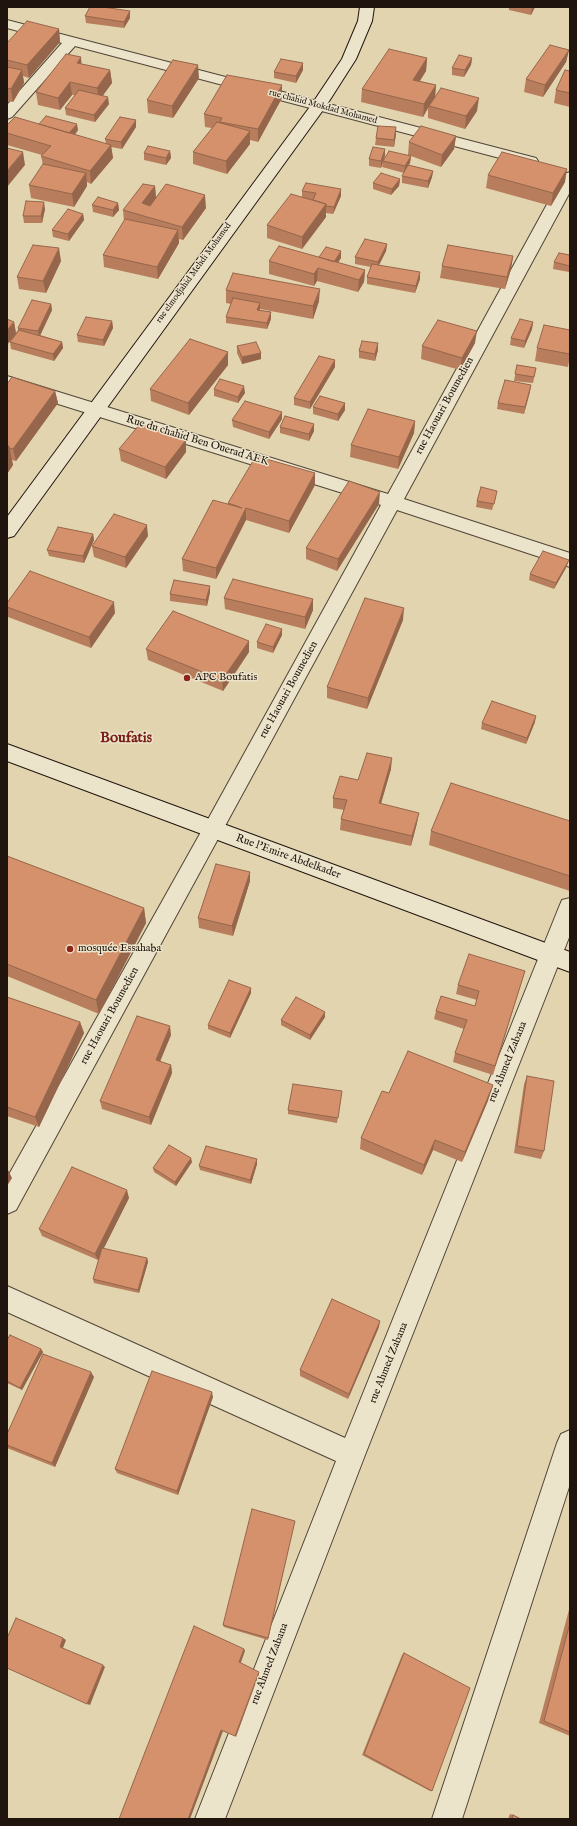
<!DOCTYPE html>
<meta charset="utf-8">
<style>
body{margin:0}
#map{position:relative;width:577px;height:1826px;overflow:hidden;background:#e2d4af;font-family:"IM FELL English",serif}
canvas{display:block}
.frame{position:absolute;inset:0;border:8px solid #20150e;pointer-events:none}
</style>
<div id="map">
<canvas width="577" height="1826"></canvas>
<div class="frame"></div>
</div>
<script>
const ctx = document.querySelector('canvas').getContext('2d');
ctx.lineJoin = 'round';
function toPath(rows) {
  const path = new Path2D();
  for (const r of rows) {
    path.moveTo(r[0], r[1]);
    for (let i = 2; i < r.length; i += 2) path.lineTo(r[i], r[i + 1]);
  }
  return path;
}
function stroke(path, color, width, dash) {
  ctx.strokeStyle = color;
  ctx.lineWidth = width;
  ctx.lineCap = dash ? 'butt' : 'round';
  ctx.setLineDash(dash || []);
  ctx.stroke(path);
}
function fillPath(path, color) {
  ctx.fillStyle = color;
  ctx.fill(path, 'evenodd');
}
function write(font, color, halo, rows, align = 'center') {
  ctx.font = font + ' "IM FELL English",serif';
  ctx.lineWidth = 3;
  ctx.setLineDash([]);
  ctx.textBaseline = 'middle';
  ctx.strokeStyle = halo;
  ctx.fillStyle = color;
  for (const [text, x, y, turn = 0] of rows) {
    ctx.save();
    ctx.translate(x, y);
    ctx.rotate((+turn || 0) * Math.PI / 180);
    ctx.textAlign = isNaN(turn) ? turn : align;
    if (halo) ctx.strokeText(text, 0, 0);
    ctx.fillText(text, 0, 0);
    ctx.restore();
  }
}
const minor = toPath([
 [7,20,536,158,538,161,536,164,530,166,75,46,12,117,7,119,7,105,62,43,7,28,7,20],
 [570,172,570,192,404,499,570,553,570,567,397,510,16,1210,7,1214,7,1178,206,823,381,505,7,388,7,376,388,494,562,177,564,174,570,172],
 [570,898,570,935,365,1455,225,1819,195,1819,336,1461,7,1312,7,1286,345,1438,559,907,562,900,570,898],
 [570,1430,570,1484,462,1819,432,1819,557,1443,561,1434,570,1430]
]);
const secondary = toPath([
 [360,7,374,7,372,21,356,59,326,106,14,536,7,538,7,517,312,104,342,59,358,21,360,7],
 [7,744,570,952,570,972,7,761,7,744]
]);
const wall = toPath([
 [509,7,535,7,531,15,509,10],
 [130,11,130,18,124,28,86,23,85,16],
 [59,29,60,42,29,78,23,76,24,83,13,102,7,101,7,43],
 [569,50,566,62,543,97,524,92,526,79],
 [427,58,426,71,420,81,436,85,435,97,477,111,465,129,428,118,428,108,423,117,361,102,362,89],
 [472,58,471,65,464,77,452,75,452,68],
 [82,64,110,70,112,83,102,96,109,104,95,122,66,115,65,108,75,95,72,95,60,110,38,105,36,92],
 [303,70,296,83,274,78,274,72],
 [570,71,570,107,554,103,556,90],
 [199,78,173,118,148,113,147,100],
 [282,98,258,142,250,140,250,144,227,174,193,164,193,152,212,128,205,127,204,114],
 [39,124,78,130,75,135,106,144,105,139,136,127,122,149,111,147,113,158,91,184,87,182,87,186,74,207,31,198,29,185,43,165,41,156,42,155,7,145,7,125],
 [396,134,394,147,375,145,376,138],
 [456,136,454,149,441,167,411,156,410,163,408,165,433,171,432,177,428,188,402,183,402,176,404,173,382,167,383,163,381,168,369,166,369,159,385,149,384,158,410,156,408,155,409,142],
 [170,151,171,158,166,165,144,160,144,153],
 [488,175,565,182,551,206,486,188],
 [400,179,399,186,391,195,373,189,373,183],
 [155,186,156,198,206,208,183,240,179,239,179,243,158,279,104,267,103,255,124,221,123,210],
 [302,191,341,196,333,214,326,213,326,217,302,249,267,238,267,225,302,197],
 [118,203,119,210,113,217,93,212,92,205],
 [45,209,42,223,24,223,23,216],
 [83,214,84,220,69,241,53,237,52,230],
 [387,244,386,251,379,265,420,279,415,293,367,284,367,277,371,267,355,264,355,257],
 [341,251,341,258,338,263,365,270,364,282,358,292,317,281,314,286,269,274,269,261,319,257],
 [570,255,570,270,569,272,553,269,554,262],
 [513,256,511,269,505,289,440,278,442,266],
 [61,261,46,293,19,289,17,277],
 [226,290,319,301,313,319,260,309,259,310,271,312,271,319,267,329,226,323,226,317,231,304,226,303],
 [51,304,52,310,40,335,62,342,63,348,54,361,11,349,10,342,13,338,14,322,16,333,18,330,18,328],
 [112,321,113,328,104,346,78,342,77,335],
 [533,322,532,329,524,348,510,345,511,338],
 [570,330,570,361,569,361,568,367,535,361,537,348],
 [475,343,460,370,421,359,422,346],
 [237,346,261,353,261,359,242,364,237,353],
 [378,350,375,361,359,358,359,351],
 [335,360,335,367,310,409,294,405,294,398],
 [228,365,189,415,151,401,150,389],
 [517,365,536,368,533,383,514,381],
 [7,384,55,391,58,403,16,461,12,460,13,465,7,474],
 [531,385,524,414,497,409,498,403],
 [214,389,245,393,238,403,214,396],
 [345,403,345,410,338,421,313,414,313,407],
 [282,412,282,419,269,439,233,427,232,420],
 [415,421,414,433,398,469,350,457,351,445],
 [314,424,314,431,309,441,280,433,280,427],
 [186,440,186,452,166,479,121,461,119,449],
 [315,473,315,485,289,533,246,520,216,579,183,571,182,559,228,504,228,503],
 [496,497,492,510,476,507,477,501],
 [379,504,337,571,306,559,306,548],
 [93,534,94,540,84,563,49,556,47,550],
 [148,536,126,568,94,557,92,546],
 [567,566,554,589,529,580,530,574],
 [210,592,207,606,170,601,170,594],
 [224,598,313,599,313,610,305,629,225,609],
 [7,603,115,613,91,648,8,617,7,614],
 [403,620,367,709,327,698,327,687],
 [282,629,282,635,273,653,257,648,257,642],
 [249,641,249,652,223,691,148,660,146,649],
 [535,722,526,744,481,729,482,723],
 [391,769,381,804,417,823,411,846,340,830,341,819,344,810,333,808,333,798,358,780],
 [570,821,570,891,429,845,431,831],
 [7,856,144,908,146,923,99,1014,7,976],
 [250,881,233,936,199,928,198,918],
 [525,971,493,1075,453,1062,455,1053,464,1029,434,1019,436,1011,475,1006,477,1000,456,994,458,985],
 [251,988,251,993,230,1038,208,1029,208,1025],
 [7,997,80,1022,84,1033,39,1127,7,1116],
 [325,1017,310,1040,281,1025,281,1020],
 [171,1035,160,1062,171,1065,172,1073,151,1125,102,1109,100,1101],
 [527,1076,544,1151,541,1159,514,1153,524,1084],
 [342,1091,337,1123,288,1114,288,1110],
 [389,1093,490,1096,462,1162,433,1150,422,1175,360,1149,361,1138],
 [257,1159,257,1164,251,1184,200,1170,199,1166],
 [192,1162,176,1186,154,1172,153,1168],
 [129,1198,103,1249,147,1258,148,1262,139,1293,94,1283,93,1279,100,1256,98,1260,42,1236,39,1229],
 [379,1327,348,1399,300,1376,300,1370],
 [7,1340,41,1349,43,1352,22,1390,7,1383],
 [94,1377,55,1467,7,1448,7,1434],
 [213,1397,178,1495,117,1473,115,1469],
 [294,1524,268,1640,224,1627,223,1625],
 [570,1606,570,1736,539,1723],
 [404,1653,432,1791,430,1791,362,1755,402,1655],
 [510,1814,513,1815,521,1819,508,1819]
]);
const shadedWall = toPath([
 [532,7,535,7,531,15,532,8],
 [130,11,130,18,124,28,124,22],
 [59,29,60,42,29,78,27,65],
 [569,50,566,62,543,97,545,85],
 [81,57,82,70,77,63],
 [427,58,426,71,412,93,413,80],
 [472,58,471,65,464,77,465,70],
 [303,63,303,70,296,83,296,76],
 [198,65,199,78,173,118,172,106],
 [22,70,24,83,13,102,11,89],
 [110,70,112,83,99,101,97,88],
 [70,82,72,95,60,110,58,98],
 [282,85,282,98,258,142,258,129],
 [436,85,435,98,429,106,428,108,423,117,424,104],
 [108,97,109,104,95,122,94,115],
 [479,98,477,111,465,129,466,116],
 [136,120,136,127,122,149,121,142],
 [77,124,78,130,70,140,69,133],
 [396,127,396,134,394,147,394,140],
 [250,131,250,144,227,174,226,161],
 [456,136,454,149,441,167,442,155],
 [111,145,113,158,91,184,90,171],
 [385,149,385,156,383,161,381,168,381,161],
 [170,151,171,158,166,165,166,158],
 [23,152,25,165,7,187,7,171],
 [411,156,410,163,404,173,405,166],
 [567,169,565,182,551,206,553,193],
 [433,171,432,177,428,188,428,181],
 [86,173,87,186,74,207,72,194],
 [400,179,399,186,391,195,392,189],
 [155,186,156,199,143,216,142,203],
 [341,189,341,196,333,214,334,207],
 [205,195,206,208,183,240,182,227],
 [44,202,45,209,42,223,41,216],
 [118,203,119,210,113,217,113,210],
 [326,204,326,217,302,249,302,237],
 [83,214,84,220,69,241,68,234],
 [178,230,179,243,158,279,157,267],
 [387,244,386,251,377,269,378,262],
 [59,248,61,261,46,293,43,281],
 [341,251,341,258,331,272,332,265],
 [513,256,511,269,505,289,507,277],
 [318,268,317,281,314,286,314,274],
 [365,270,364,282,358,292,359,280],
 [420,272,420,279,415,293,416,286],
 [320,289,319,301,313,319,313,306],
 [260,303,260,309,257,317,257,310],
 [51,304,52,310,39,338,38,331],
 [271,312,271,319,267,329,267,323],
 [112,321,113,328,104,346,103,340],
 [14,322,16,334,7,345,7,330],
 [533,322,532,329,524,348,525,341],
 [477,331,475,343,460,370,462,358],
 [62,342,63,348,54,361,53,354],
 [378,343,378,350,375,361,375,354],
 [228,352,228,365,189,415,188,403],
 [261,353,261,359,242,364,242,357],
 [335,360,335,367,310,409,310,402],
 [531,385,530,392,524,414,525,407],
 [244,386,245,393,238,403,238,397],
 [55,391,58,403,16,461,13,449],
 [345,403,345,410,338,421,338,414],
 [282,412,282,419,269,439,269,432],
 [415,421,414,433,398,469,399,457],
 [314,424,314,431,309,441,309,434],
 [186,440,186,452,166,479,165,467],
 [9,446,13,465,7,474,7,449],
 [315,473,315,485,289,533,289,521],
 [380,492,379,504,337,571,338,559],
 [246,508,246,520,216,579,216,568],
 [147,525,148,536,126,568,125,557],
 [93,534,94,540,84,563,83,556],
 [569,560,567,566,554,589,556,583],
 [210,586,210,592,207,606,206,600],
 [313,599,313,610,305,629,305,617],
 [114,602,115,613,91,648,89,637],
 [404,608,403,620,367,709,368,698],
 [282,629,282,635,273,653,273,647],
 [249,641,249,652,223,691,222,680],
 [536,716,535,722,526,744,527,738],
 [392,758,391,769,378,813,379,803],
 [419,813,417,823,411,846,412,836],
 [250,872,250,881,233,936,232,926],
 [144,908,146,923,99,1014,96,1000],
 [251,988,251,993,230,1038,230,1033],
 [325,1012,325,1017,310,1040,310,1035],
 [80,1022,84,1033,39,1127,35,1117],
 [170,1026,171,1035,157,1068,156,1060],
 [171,1065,172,1073,151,1125,149,1117],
 [493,1085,490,1096,462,1162,465,1152],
 [435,1140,433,1150,422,1175,424,1165],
 [191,1158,192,1162,176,1186,175,1182],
 [257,1159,257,1164,251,1184,250,1180],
 [7,1168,12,1178,7,1186],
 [127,1190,129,1198,98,1260,95,1254],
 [147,1258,148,1262,139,1293,138,1290],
 [380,1321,379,1327,348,1399,349,1394],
 [41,1349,43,1352,22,1390,20,1388],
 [91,1372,94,1377,55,1467,52,1463],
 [212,1392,213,1397,178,1495,177,1491],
 [63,1638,66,1640,63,1648,60,1647],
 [244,1649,245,1651,240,1665,239,1662],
 [103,1665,105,1667,90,1705,87,1704],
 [259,1672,259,1674,236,1737,235,1736],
 [221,1730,223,1731,190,1819,188,1819]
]);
const building = toPath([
 [90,7,103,7,130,11,124,22,85,16,90,7],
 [27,21,59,29,27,65,7,60,7,43,27,21],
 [550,45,569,50,545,85,526,79,550,45],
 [389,49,427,58,413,80,436,85,424,104,362,89,389,49],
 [66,54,81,57,77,63,110,70,97,88,70,82,58,98,36,92,66,54],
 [459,55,472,58,465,70,452,68,459,55],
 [281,59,303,63,296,76,274,72,281,59],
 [173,60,198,65,172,106,147,100,173,60],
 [7,67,22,70,11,89,7,88,7,67],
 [565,70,570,71,570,93,556,90,565,70],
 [227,75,282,85,258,129,220,122,222,118,204,114,227,75],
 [441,88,479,98,466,116,429,106,441,88],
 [79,90,108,97,94,115,65,108,79,90],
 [46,116,77,124,69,133,39,124,46,116],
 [15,117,111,145,90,171,41,156,51,146,7,133,7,125,15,117],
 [120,117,136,120,121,142,105,139,120,117],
 [217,122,250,131,226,161,193,152,217,122],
 [378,126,396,127,394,140,376,138,378,126],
 [421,126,456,136,442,155,409,142,421,126],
 [148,146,170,151,166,158,144,153,148,146],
 [373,147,385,149,381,161,369,159,373,147],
 [7,148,23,152,7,171,7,148],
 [389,151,411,156,405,166,383,161,389,151],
 [502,152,567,169,553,193,488,175,502,152],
 [43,164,86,173,72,194,29,185,43,164],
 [408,165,433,171,428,181,402,176,408,165],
 [381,173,400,179,392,189,373,183,381,173],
 [306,183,341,189,334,207,326,206,326,204,313,200,316,193,302,191,306,183],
 [143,184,155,186,142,203,150,206,166,184,205,195,182,227,123,210,143,184],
 [291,194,326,204,302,237,267,225,291,194],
 [98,197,118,203,113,210,92,205,98,197],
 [26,201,44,202,41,216,23,216,26,201],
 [68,209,83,214,68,234,52,230,68,209],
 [125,219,178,230,157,267,103,255,125,219],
 [365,239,387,244,378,262,355,257,365,239],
 [33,245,59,248,43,281,17,277,33,245],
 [448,245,513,256,507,277,442,266,448,245],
 [279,246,365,270,359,280,318,268,314,274,269,261,279,246],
 [326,247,341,251,334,262,319,257,326,247],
 [559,253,570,255,570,266,554,262,559,253],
 [372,264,420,272,416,286,367,277,372,264],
 [233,273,320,289,313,306,226,290,233,273],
 [233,298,260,303,257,310,271,312,267,323,226,317,233,298],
 [32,300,51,304,38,331,18,328,32,300],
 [86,317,112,321,103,340,77,335,86,317],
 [7,319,14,322,7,330,7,319],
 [520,319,533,322,525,341,511,338,520,319],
 [438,320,477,331,462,358,422,346,438,320],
 [544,325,570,330,570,354,537,348,544,325],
 [19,330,62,342,53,354,10,342,19,330],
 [190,339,228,352,188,403,150,389,190,339],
 [362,341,378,343,375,354,359,351,362,341],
 [256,342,261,353,242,357,237,346,256,342],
 [319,356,335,360,310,402,294,398,319,356],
 [517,365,536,368,534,377,515,374,517,365],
 [12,377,55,391,13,449,9,448,9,446,7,446,7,384,12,377],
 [220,379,244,386,238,397,214,389,220,379],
 [505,380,531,385,525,407,498,403,505,380],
 [320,396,345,403,338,414,313,407,320,396],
 [245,401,282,412,269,432,232,420,245,401],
 [368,409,415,421,399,457,351,445,368,409],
 [285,416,314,424,309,434,280,427,285,416],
 [140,424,186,440,165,467,119,449,140,424],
 [256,456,315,473,289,521,246,508,216,568,182,559,213,500,242,508,228,503,256,456],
 [349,481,380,492,338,559,306,548,349,481],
 [481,487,497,491,494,504,477,501,481,487],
 [114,514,147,525,125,557,92,546,114,514],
 [58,527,93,534,83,556,47,550,58,527],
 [543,551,569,560,556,583,530,574,543,551],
 [30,571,114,602,89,637,7,607,7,603,30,571],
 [233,579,313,599,305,617,224,598,233,579],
 [174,580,210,586,206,600,170,594,174,580],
 [365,598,404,608,368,698,327,687,365,598],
 [173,611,249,641,222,680,146,649,173,611],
 [266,624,282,629,273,647,257,642,266,624],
 [492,701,536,716,527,738,482,723,492,701],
 [367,753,392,758,379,803,419,813,412,836,341,819,347,800,333,798,340,776,358,780,367,753],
 [451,783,570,821,570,876,431,831,451,783],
 [7,856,144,908,96,1000,7,964,7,856],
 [216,864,250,872,232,926,198,918,216,864],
 [469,954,525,971,495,1066,455,1053,467,1020,436,1011,441,996,475,1006,479,991,458,985,469,954],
 [229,980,251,988,230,1033,208,1025,229,980],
 [7,997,80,1022,35,1117,7,1107,7,997],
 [296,997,325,1012,310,1035,281,1020,296,997],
 [137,1016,170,1026,156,1060,171,1065,149,1117,100,1101,137,1016],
 [408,1051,493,1085,465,1152,435,1140,424,1165,361,1138,382,1091,389,1093,408,1051],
 [527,1076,554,1081,544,1151,517,1146,527,1076],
 [293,1084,342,1091,338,1118,288,1110,293,1084],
 [169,1145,191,1158,175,1182,153,1168,169,1145],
 [206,1146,257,1159,250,1180,199,1166,206,1146],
 [72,1167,127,1190,95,1254,39,1229,72,1167],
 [102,1248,147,1258,138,1290,93,1279,102,1248],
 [332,1299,380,1321,349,1394,300,1370,332,1299],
 [10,1335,41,1349,20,1388,7,1381,7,1340,10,1335],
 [43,1354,91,1372,52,1463,7,1445,7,1434,43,1354],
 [152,1371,212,1392,177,1491,115,1469,152,1371],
 [252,1509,295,1521,268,1638,223,1625,252,1509],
 [16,1618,63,1638,60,1647,103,1665,87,1704,7,1668,7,1638,16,1618],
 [570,1623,570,1732,544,1721,570,1623],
 [194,1626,244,1649,239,1662,259,1672,235,1736,221,1730,188,1819,119,1819,194,1626],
 [404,1653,470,1688,432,1791,364,1754,404,1653],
 [513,1815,521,1819,512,1819,513,1815]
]);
const markers = [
 [187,678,4,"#8f2418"],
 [70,949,4,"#8f2418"]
];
const farStreetnames = [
 ["rue chahid Mokdad Mohamed",323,107,15],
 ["rue elmodjahid Mehdi Mohamed",194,273,-54]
];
const streetNames = [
 ["rue Haouari Boumedien",445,406,-61],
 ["Rue du chahid Ben Ouerad AEK",197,441,17],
 ["rue Haouari Boumedien",289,690,-61],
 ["Rue l'Emire Abdelkader",288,857,20],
 ["rue Haouari Boumedien",110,1016,-61],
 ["rue Ahmed Zabana",508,1062,-68],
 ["rue Ahmed Zabana",389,1363,-68],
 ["rue Ahmed Zabana",270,1664,-69]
];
const poiNames = [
 ["APC Boufatis",195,678],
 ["mosquée Essahaba",78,949]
];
const districtNames = [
 ["Boufatis",126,739]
];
stroke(minor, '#504536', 2);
stroke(secondary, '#20150e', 2);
fillPath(minor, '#ece3cb');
fillPath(secondary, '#ece3cb');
fillPath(wall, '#b77d5c');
fillPath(shadedWall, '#95664b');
fillPath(building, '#d5916b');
stroke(building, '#95664b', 1);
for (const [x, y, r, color] of markers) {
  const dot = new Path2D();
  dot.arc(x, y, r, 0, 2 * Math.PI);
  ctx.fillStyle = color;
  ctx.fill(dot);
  stroke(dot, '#ece3cb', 1.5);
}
write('9px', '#20150e', '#ece3cb', farStreetnames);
write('11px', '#20150e', '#ece3cb', streetNames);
write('11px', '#20150e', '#ece3cb', poiNames, 'left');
write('bold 15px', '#7a1f14', '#ece3cb', districtNames);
</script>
